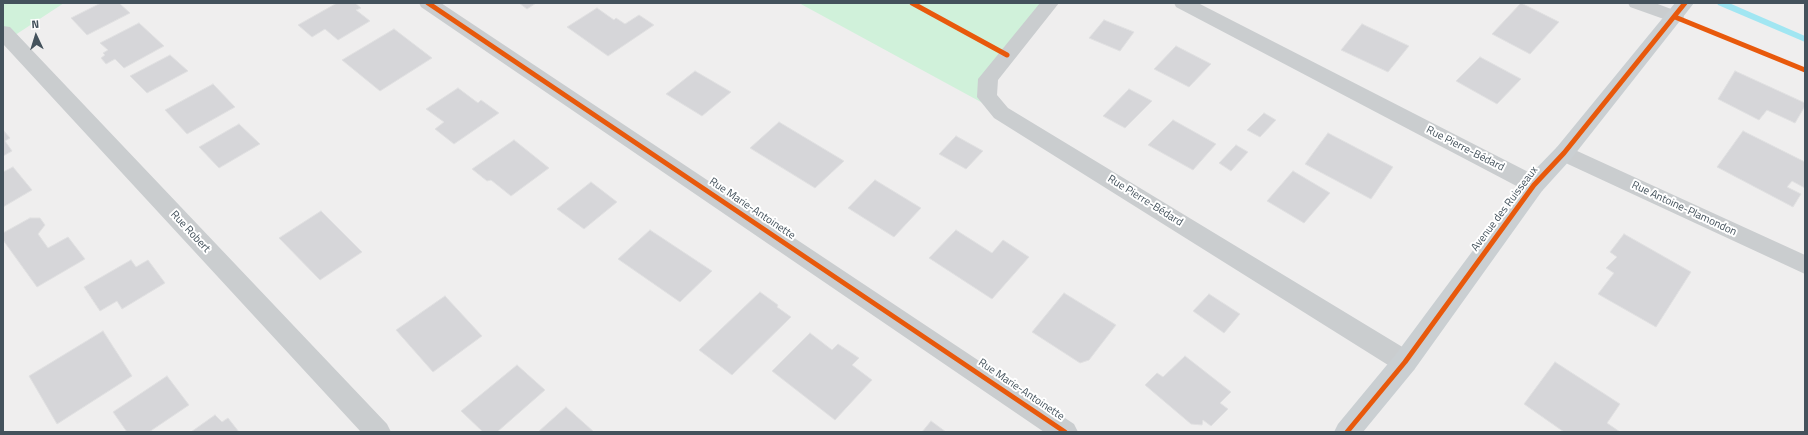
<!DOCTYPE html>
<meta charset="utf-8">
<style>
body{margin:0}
#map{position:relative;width:1808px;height:435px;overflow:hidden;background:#efeeee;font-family:"Titillium Web",sans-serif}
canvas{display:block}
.frame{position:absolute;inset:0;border:4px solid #44525c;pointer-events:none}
.north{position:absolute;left:16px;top:16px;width:40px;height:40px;-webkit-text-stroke:3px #fff;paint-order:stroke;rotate:356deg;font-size:11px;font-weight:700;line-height:16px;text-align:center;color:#44525c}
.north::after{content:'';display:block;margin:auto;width:14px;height:18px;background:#44525c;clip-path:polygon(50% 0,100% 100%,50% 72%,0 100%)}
</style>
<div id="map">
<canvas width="1808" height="435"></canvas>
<div class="frame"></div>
<div class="north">N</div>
</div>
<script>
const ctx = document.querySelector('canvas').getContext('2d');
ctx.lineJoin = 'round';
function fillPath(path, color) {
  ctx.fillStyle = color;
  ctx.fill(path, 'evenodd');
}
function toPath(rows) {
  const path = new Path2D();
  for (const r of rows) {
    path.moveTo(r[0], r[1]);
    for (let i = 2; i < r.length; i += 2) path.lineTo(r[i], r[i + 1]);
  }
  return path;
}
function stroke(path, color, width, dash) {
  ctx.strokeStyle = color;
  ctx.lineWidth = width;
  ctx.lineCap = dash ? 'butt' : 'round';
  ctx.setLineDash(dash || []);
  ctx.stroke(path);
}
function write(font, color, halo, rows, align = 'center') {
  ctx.font = font + ' "Titillium Web",sans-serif';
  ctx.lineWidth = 4;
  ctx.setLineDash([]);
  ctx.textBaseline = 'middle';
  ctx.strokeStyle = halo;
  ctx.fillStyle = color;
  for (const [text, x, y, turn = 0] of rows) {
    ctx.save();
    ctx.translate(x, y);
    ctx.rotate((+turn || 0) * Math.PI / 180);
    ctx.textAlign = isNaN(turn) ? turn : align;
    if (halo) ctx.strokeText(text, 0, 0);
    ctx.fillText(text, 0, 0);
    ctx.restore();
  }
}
const green = toPath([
 [3,3,64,3,3,43],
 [799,3,1050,3,988,79,1001,113]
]);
const stream = toPath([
 [1717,3,1729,3,1805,36,1805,42,1718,5,1717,3]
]);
const building = toPath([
 [101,3,119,3,130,13,87,35,71,18,101,3],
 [337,3,355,3,361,8,356,10,370,21,338,40,325,29,312,37,298,25,337,3],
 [519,3,536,3,527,9,519,3],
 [1521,3,1559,22,1530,54,1492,34,1521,3],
 [597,8,614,20,616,18,625,24,639,15,654,25,608,56,567,27,597,8],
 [1104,20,1134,32,1120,51,1089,38,1104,20],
 [139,23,164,46,124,68,115,59,106,64,101,58,105,55,103,53,108,50,100,43,139,23],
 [1362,24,1409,46,1388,72,1341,50,1362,24],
 [394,29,432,58,380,91,342,60,394,29],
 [1176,46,1211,64,1189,87,1154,69,1176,46],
 [170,55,188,71,147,93,130,76,170,55],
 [1480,57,1521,79,1497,104,1456,81,1480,57],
 [695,71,731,92,702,116,666,94,695,71],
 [1735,71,1805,103,1805,106,1795,123,1767,110,1759,120,1718,99,1735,71],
 [213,84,235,107,187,134,165,110,213,84],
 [458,88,478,103,481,100,499,113,454,144,435,129,444,122,426,109,458,88],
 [1129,89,1152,101,1125,128,1103,116,1129,89],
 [1264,113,1276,120,1260,137,1247,130,1264,113],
 [1173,120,1216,144,1193,170,1148,145,1173,120],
 [779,122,844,161,815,188,750,148,779,122],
 [239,124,260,144,219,168,199,147,239,124],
 [4,131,10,138,5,141,12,151,3,156,4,131],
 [1743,131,1805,162,1805,188,1792,181,1787,187,1801,194,1793,207,1717,167,1743,131],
 [1328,133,1393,167,1371,199,1305,164,1328,133],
 [956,136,983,151,966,169,939,154,956,136],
 [514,140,549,168,511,196,491,180,487,181,472,169,514,140],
 [1236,145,1248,152,1231,171,1219,163,1236,145],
 [13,167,32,190,3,207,3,172,13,167],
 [1293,171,1330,193,1304,223,1267,201,1293,171],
 [875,180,921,208,894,237,848,208,875,180],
 [591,182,617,202,584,229,557,209,591,182],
 [321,211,362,252,320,280,279,238,321,211],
 [30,218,40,218,45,225,38,234,48,248,68,237,85,259,37,287,3,240,3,233,30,218],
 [650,230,712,271,680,302,618,259,650,230],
 [956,230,992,253,1003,240,1029,257,992,299,929,258,956,230],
 [1624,234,1691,272,1656,327,1598,294,1614,273,1606,268,1617,257,1610,252,1624,234],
 [131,260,136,267,148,260,165,283,122,309,117,301,100,311,84,287,131,260],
 [760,292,778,305,777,307,791,317,732,375,699,350,760,292],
 [1064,293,1116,325,1089,360,1080,363,1032,332,1064,293],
 [1209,294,1240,314,1224,333,1193,311,1209,294],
 [445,296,482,336,433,372,396,330,445,296],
 [103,331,132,376,57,424,29,376,103,331],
 [810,333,832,350,838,344,859,358,852,365,872,380,835,420,772,371,810,333],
 [1185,356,1231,392,1220,403,1228,409,1211,426,1203,420,1202,425,1191,424,1145,385,1157,373,1163,377,1185,356],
 [1555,362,1620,404,1607,423,1620,432,1564,432,1524,404,1555,362],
 [517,365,545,390,497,432,483,432,461,411,517,365],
 [167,376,189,405,149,432,127,432,113,412,167,376],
 [566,407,594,432,538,432,566,407],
 [215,415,222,422,228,418,239,432,191,432,215,415],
 [931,421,946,432,922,432,931,421]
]);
const street = toPath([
 [419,3,441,3,1074,424,1078,432,1044,432,421,7,419,3],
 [1040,3,1059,3,998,80,997,95,1008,108,1414,354,1417,362,1414,370,1405,373,1396,370,994,118,977,97,978,79,1040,3],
 [1174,3,1198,3,1542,179,1545,185,1542,191,1534,193,1526,191,1176,7,1174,3],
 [1628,3,1655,3,1682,13,1684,17,1682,21,1675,23,1630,7,1628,3],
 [3,26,10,27,387,424,391,432,361,432,3,44,3,26],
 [1564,145,1805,255,1805,274,1557,159,1554,153,1557,147,1564,145]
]);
const secondary = toPath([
 [1675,3,1694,3,1571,159,1542,191,1414,370,1363,432,1334,432,1338,424,1396,354,1526,179,1557,147,1675,3]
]);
const cycleway = toPath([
 [428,3,1065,432],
 [912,3,1007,55],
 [1675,17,1805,70],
 [1347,432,1405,362,1534,185,1564,153,1685,3]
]);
const streetNames = [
 ["Rue Pierre-Bédard",1465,149,27],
 ["Rue Pierre-Bédard",1145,201,32],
 ["Rue Marie-Antoinette",752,209,34],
 ["Avenue des Ruisseaux",1505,209,-53],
 ["Rue Antoine-Plamondon",1684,209,25],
 ["Rue Robert",190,232,47],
 ["Rue Marie-Antoinette",1021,390,34]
];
fillPath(green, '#d0f1da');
fillPath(stream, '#a1e6f2');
fillPath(building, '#d6d6d9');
stroke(building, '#e0e0e1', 1);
fillPath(street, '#cacdcf');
fillPath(secondary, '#cacfd2');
stroke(cycleway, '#e8590c', 5);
write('11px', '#44525c', '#fff', streetNames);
</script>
